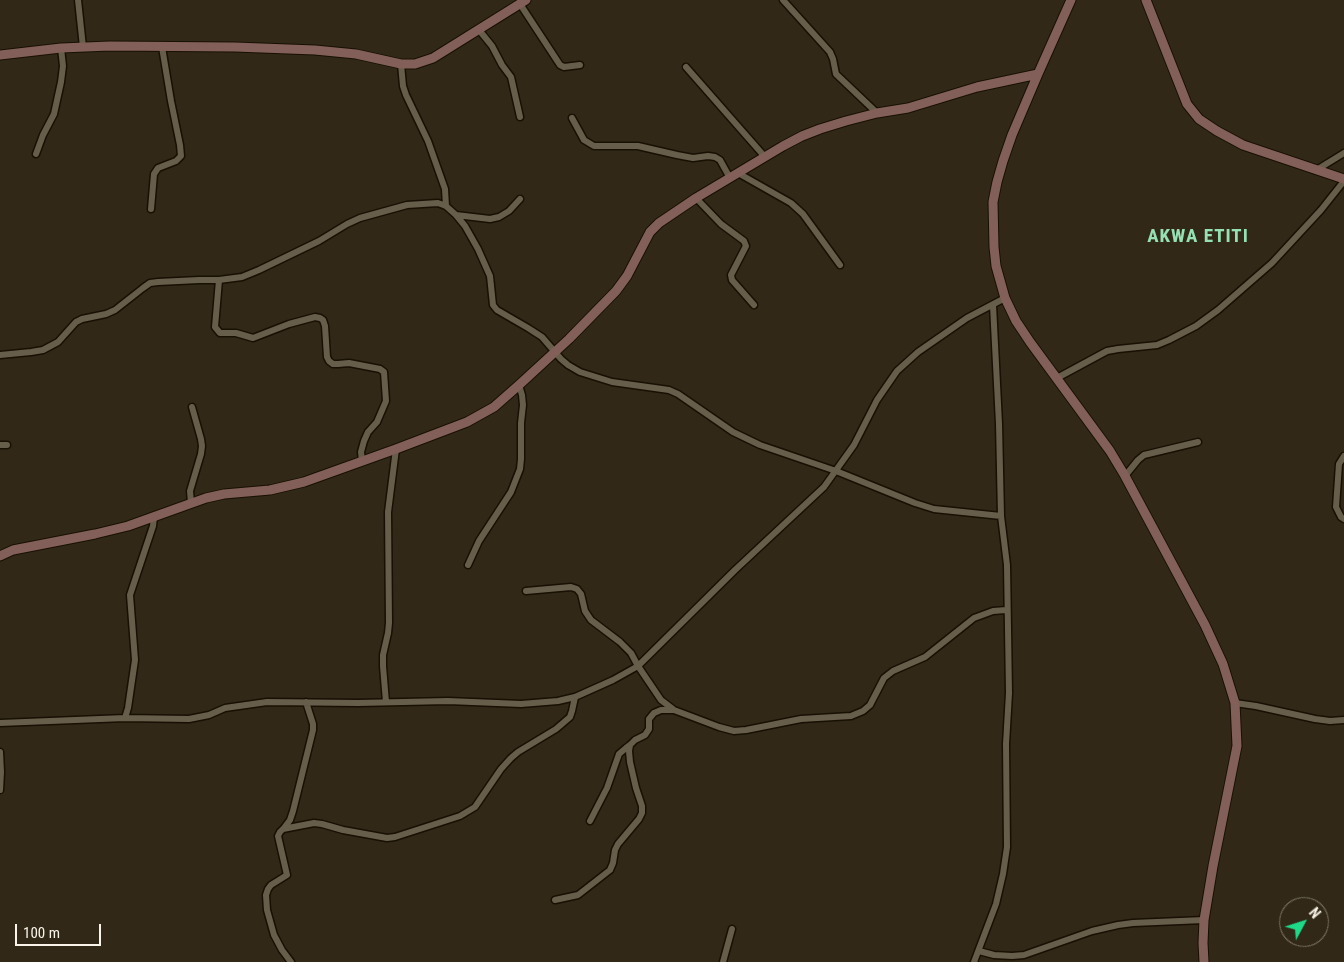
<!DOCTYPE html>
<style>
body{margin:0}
#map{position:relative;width:1344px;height:962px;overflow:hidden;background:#312817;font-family:"Roboto Condensed",sans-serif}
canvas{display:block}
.north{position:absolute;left:1279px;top:897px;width:50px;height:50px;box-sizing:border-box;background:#312817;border:1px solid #817a6b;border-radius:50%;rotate:50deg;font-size:14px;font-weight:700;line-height:20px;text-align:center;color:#f9f4e9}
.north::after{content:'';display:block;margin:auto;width:18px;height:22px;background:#1dd988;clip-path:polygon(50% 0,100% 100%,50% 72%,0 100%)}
.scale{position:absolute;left:15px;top:924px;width:86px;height:22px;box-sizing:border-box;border:2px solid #f9f4e9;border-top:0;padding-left:6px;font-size:15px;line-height:18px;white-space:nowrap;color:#f9f4e9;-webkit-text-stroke:4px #312817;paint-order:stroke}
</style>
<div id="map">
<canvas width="1344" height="962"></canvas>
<div class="north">N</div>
<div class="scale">100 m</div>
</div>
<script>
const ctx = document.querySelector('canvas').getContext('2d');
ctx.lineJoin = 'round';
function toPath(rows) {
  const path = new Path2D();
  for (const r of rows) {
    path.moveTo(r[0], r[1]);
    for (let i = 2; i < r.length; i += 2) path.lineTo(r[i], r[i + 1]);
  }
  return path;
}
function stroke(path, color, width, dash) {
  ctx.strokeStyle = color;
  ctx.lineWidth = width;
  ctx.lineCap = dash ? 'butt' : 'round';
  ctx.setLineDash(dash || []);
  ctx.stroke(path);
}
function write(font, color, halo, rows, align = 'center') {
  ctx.font = font + ' "Roboto Condensed",sans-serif';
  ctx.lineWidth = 5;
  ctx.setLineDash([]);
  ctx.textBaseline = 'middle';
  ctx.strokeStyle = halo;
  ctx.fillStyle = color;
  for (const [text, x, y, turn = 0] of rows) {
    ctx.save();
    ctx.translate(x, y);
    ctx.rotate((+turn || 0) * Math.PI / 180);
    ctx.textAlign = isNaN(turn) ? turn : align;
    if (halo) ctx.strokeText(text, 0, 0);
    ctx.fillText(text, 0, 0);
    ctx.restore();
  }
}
const street = toPath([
 [78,0,83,47],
 [783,0,830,52,833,59,836,74,877,113],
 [520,4,560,65,564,67,580,65],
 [479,30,492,46,502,65,511,77,520,117],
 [401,64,403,86,406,95,428,141,445,189,446,206],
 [686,67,765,157],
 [572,118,584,140,594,146,638,146,677,155,693,158,708,156,715,157,720,160,730,178],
 [36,154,43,135,54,114,61,82,63,66,61,48],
 [1318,169,1344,153],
 [738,173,791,203,803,214,840,265],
 [696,198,721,224,744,241,746,246,731,275,732,280,754,305],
 [151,209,154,174,158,168,176,161,181,156,180,145,171,101,162,47],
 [456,215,490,219,499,217,509,211,520,199],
 [219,280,215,327,220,333,236,333,253,338,289,324,315,317,320,318,323,320,325,326,327,357,329,361,333,364,338,364,349,363,380,369,384,372,386,401,377,422,368,432,364,441,361,452,362,461],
 [0,355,31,352,43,350,58,342,76,322,82,319,106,314,115,310,143,288,150,283,158,282,199,280,219,280,242,277,259,270,319,241,347,224,360,218,407,205,438,203,446,206,456,215,465,226,478,249,490,276,493,305,497,310,528,328,542,337,561,359,568,365,580,372,612,382,669,390,678,394,733,432,760,445,836,471,915,503,934,509,1001,516],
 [1057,378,1107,351,1118,349,1157,345,1169,340,1196,326,1218,310,1272,263,1321,210,1344,181],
 [0,445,7,445],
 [1344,456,1339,464,1336,507,1341,517,1344,519],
 [1125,476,1138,460,1144,455,1198,442],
 [191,503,190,491,201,454,202,446,201,439,192,407],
 [468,565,479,541,511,492,520,469,521,459,521,423,523,405,522,395,519,385],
 [526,591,571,587,577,589,581,594,585,611,591,620,620,642,631,653,638,666,661,700,674,710,719,727,734,731,746,730,801,719,851,716,863,711,870,705,884,678,893,671,925,657,974,618,993,611,1006,610],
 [386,702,383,666,383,655,388,633,389,623,388,512,396,449],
 [1235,703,1256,706,1315,719,1330,721,1344,720],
 [125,718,128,708,135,660,130,595,153,526,154,517],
 [0,723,125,718,189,719,209,715,225,708,267,702,358,703,448,701,521,704,558,701,575,697,613,680,638,666,735,570,824,487,854,445,877,400,897,371,918,352,967,318,1005,298],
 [0,752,1,772,0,790],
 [590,821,607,788,619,754,626,748,630,745],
 [284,828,290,820,293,811,313,730,313,724,306,702],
 [555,900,578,895,610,870,613,863,615,850,618,844,639,819,642,813,642,806,636,788,630,762,629,751,630,745,635,740,645,735,649,729,649,719,654,713,661,710,674,710],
 [979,951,994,955,1012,956,1024,955,1092,931,1118,925,1133,923,1204,920],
 [291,962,282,950,274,935,267,910,266,895,268,889,271,885,287,875,278,836,280,832,283,829,314,823,322,824,343,830,387,838,395,837,460,816,475,807,501,769,511,758,518,752,556,729,570,717,572,711,575,697],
 [723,962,732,929],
 [974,962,996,904,1003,874,1007,847,1006,744,1009,693,1007,565,1001,516,999,424,993,305]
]);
const secondary = toPath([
 [1071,0,1038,74,1012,135,1003,161,997,182,993,202,994,247,996,266,1005,298,1016,321,1030,342,1110,451,1125,476,1205,625,1223,664,1235,703,1237,746,1213,866,1204,920,1203,943,1204,962],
 [1146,0,1187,104,1199,119,1217,131,1243,145,1344,179],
 [0,55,61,48,110,46,235,47,315,50,356,54,401,64,415,64,433,58,526,0],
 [0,556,13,550,95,534,128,526,206,498,224,494,270,490,304,482,396,449,467,422,494,407,519,385,569,339,616,291,627,276,650,232,659,223,696,198,783,146,802,136,820,129,846,121,877,113,908,108,977,87,1038,74]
]);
const districtNames = [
 ["AKWA ETITI",1198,237]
];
stroke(street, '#181003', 9);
stroke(secondary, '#181003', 11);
stroke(street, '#675d4b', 6);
stroke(secondary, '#826059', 9);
ctx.letterSpacing = '1px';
write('bold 19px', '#95e1b3', '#312817', districtNames);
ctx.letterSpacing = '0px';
</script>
